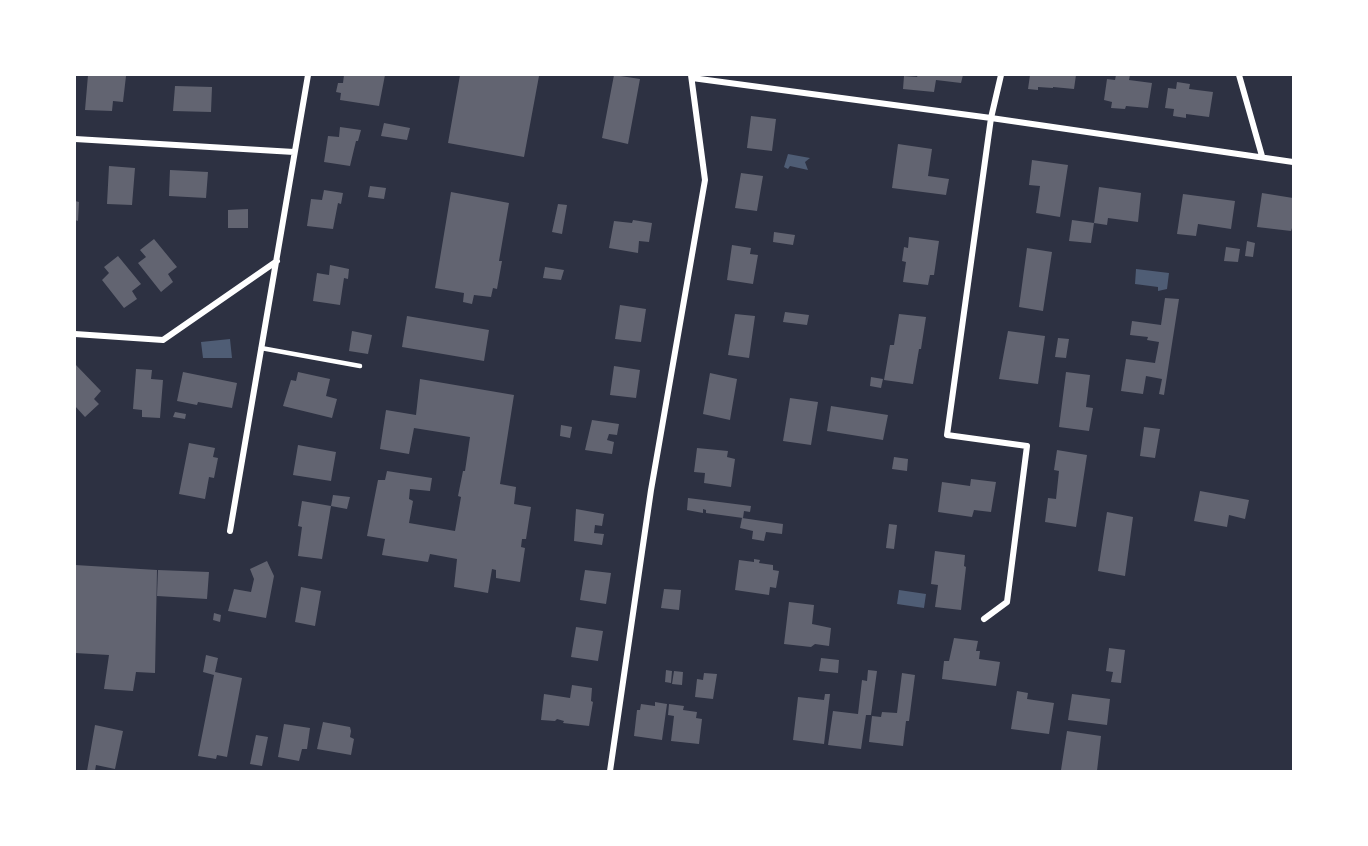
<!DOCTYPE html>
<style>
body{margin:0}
#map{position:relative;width:1368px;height:846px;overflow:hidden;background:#2d3142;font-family:"IBM Plex Sans",sans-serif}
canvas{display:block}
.frame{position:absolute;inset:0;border:76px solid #fff;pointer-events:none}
</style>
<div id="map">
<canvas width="1368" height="846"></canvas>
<div class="frame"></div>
</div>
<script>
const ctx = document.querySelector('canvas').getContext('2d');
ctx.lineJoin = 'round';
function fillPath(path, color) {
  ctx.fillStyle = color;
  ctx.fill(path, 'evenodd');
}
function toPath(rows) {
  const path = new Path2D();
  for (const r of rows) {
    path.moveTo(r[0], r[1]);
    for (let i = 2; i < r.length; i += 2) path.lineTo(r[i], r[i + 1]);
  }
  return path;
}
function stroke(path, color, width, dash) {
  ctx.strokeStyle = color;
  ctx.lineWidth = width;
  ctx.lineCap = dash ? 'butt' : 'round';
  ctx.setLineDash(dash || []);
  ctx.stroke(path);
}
const water = toPath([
 [788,154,810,158,805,162,808,170,790,166,788,169,784,167],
 [1136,269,1169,273,1167,289,1158,291,1158,287,1135,284],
 [230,339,232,358,203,358,201,342],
 [899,590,926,594,924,608,897,604]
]);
const building = toPath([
 [88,75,126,76,123,102,113,101,112,111,85,110],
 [344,75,385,75,379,106,340,100,341,93,336,92,338,83,343,83],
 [460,75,539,76,524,157,448,143],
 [614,75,640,79,628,144,602,138],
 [918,75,963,75,961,83,936,80,934,92,903,89,904,76,917,77],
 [1030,75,1076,75,1074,89,1053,87,1053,88,1038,87,1038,90,1028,89],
 [1116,75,1130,75,1129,80,1152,83,1148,108,1126,106,1125,109,1111,108,1112,102,1104,100,1107,79,1115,80],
 [1177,82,1190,84,1189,89,1213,92,1209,117,1186,114,1186,118,1173,116,1174,109,1165,108,1168,88,1176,89],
 [175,86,212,87,211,112,173,111],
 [751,116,776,119,772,151,747,148],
 [384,123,410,128,407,140,381,136],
 [340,127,361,130,358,141,356,141,350,166,324,162,328,136,339,137],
 [898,144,932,149,928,176,949,179,946,195,892,188],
 [1032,160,1068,165,1060,217,1036,213,1040,186,1029,185],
 [109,166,135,168,132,205,107,204],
 [170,170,208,172,206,198,169,196],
 [741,173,763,176,757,211,735,208],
 [370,186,386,188,384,199,368,197],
 [1099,187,1141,193,1138,222,1108,218,1107,225,1094,223,1091,243,1069,241,1072,220,1094,223],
 [324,190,343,193,341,204,338,203,333,229,307,226,311,199,322,200],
 [451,192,509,203,499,261,502,261,497,289,493,288,491,297,474,295,472,304,463,302,464,293,435,288],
 [1262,193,1293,198,1293,225,1291,231,1257,227],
 [1183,194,1235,201,1231,229,1198,224,1196,236,1177,234],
 [75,201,79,202,78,221,75,220],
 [558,204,567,205,562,234,552,232],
 [248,209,248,228,228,228,228,210],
 [633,220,652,223,649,242,639,241,638,253,609,248,614,221,632,223],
 [774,232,795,235,793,245,773,242],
 [909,237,939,241,934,275,930,275,928,285,903,282,906,262,902,261,904,247,908,248],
 [154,239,177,267,168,274,173,282,161,292,138,263,146,257,140,250],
 [1247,241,1255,243,1253,257,1245,256],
 [732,245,751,248,750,254,758,255,753,284,727,280],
 [1226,247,1240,249,1238,262,1224,261],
 [1027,248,1052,252,1043,311,1019,307],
 [118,256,141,284,132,291,137,299,124,308,102,280,109,273,104,267],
 [330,265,349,269,348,279,344,278,340,305,313,301,317,273,329,275],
 [545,267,564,270,561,280,543,278],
 [1165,298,1179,299,1164,395,1159,394,1162,379,1146,376,1143,394,1121,391,1126,359,1155,363,1159,342,1147,340,1148,337,1130,335,1132,321,1161,325],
 [620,305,646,309,641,342,615,339],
 [785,312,809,315,807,325,783,322],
 [735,314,755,316,749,358,728,355],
 [899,314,926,317,921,349,919,349,913,384,884,380,890,345,894,345],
 [407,316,489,330,484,361,402,347],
 [352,331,372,335,368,354,349,351],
 [1008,331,1045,336,1038,384,999,379],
 [1058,338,1069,339,1066,358,1055,357],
 [75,364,101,391,94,399,99,404,85,417,75,406],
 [614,366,640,370,636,398,610,395],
 [136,369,152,370,151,379,163,380,160,418,142,417,142,410,133,409],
 [183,372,237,383,232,408,198,402,197,405,177,401],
 [298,372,330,379,326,396,337,399,332,418,283,406,291,380,296,381],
 [1066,372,1090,375,1086,407,1093,408,1089,431,1059,427],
 [710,373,737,379,730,420,703,414],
 [871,377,883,379,881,388,870,386],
 [420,379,514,395,500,484,516,487,514,504,531,507,526,539,522,539,521,547,525,548,520,582,496,578,496,570,492,569,488,593,454,587,457,559,430,554,428,562,382,555,385,539,367,536,378,480,385,480,387,471,432,478,430,491,410,489,409,499,413,501,409,523,455,531,461,497,458,496,463,471,465,471,470,437,414,428,409,454,380,449,386,410,416,415],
 [790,398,818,402,811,445,783,441],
 [831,406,888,415,883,440,827,431],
 [175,412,186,414,185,419,173,417],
 [592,420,619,424,617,435,609,434,607,440,614,442,612,454,585,450],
 [561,425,572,427,570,438,560,436],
 [1144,427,1160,429,1155,458,1140,456],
 [189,443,215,448,213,457,218,458,214,478,209,477,205,499,179,494],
 [298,445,336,452,331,481,293,475],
 [697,448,728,451,727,457,735,459,731,487,704,483,705,473,694,472],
 [1057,450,1087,455,1076,527,1045,522,1048,498,1056,499,1059,471,1054,470],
 [894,457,908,459,907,471,892,469],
 [971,479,996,482,991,512,974,510,972,517,938,512,942,482,970,486],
 [1200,491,1249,500,1245,519,1229,515,1227,527,1194,521],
 [333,495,350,497,347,509,331,506,322,559,298,556,302,527,298,526,302,501,331,506],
 [688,498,751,506,750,512,744,511,743,518,706,513,706,510,703,509,703,513,687,510],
 [576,509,604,514,602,526,595,525,594,533,604,534,602,545,574,541],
 [1107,512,1133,517,1125,576,1098,571],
 [742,518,783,524,782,534,766,532,764,541,752,539,753,531,740,528],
 [889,524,897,525,894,549,886,548],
 [935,551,965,555,964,566,966,567,961,610,935,607,938,585,931,584],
 [754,559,760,560,759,563,773,565,773,570,779,571,776,588,770,587,769,595,735,590,739,560,754,562],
 [267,561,274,576,266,618,228,611,234,589,251,592,254,579,250,569],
 [75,565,157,570,155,673,136,672,133,691,104,689,109,655,75,653],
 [158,570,209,572,207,599,157,596],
 [585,570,611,573,606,604,580,600],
 [301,587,321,591,315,626,295,622],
 [664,589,681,590,679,610,661,608],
 [789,602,814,605,812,624,831,628,829,646,815,644,811,647,784,644],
 [214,613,221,615,220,622,213,620],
 [576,627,603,631,598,661,571,657],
 [954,638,978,641,976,651,980,651,979,659,1000,662,996,686,942,679,944,661,949,661],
 [1109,648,1125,650,1121,683,1111,682,1113,672,1106,671],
 [206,655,218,658,215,672,242,678,227,757,217,755,216,759,198,756,214,675,203,672],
 [821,658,839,660,838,673,819,671],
 [666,670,672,671,671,683,665,682],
 [868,670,877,671,871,715,866,715,861,749,828,745,833,711,858,714,862,680,867,681],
 [674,671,683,672,682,685,672,684],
 [704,673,717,674,713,699,695,697,697,679,703,680],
 [902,673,915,675,909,721,906,721,903,746,869,742,872,716,881,717,882,712,897,713],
 [572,685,592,688,591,701,593,702,589,726,563,723,564,721,557,719,555,721,541,720,544,694,570,698],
 [1017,691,1028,693,1027,699,1054,703,1049,734,1011,729],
 [825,694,830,694,824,744,793,740,798,697,824,700],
 [1072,694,1110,699,1107,725,1068,720],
 [655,702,667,704,662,740,634,736,637,710,640,710,641,704,655,706],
 [669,704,684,706,683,710,697,712,696,718,702,719,699,744,671,741,674,716,668,715],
 [323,722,350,727,351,731,350,737,354,739,351,755,317,749],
 [284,724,310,728,307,749,302,749,299,761,278,757],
 [95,725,123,731,115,769,96,765,95,771,87,771],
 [1067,731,1101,736,1097,771,1061,770],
 [256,735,268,737,262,766,250,764]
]);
const service = toPath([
 [261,348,360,366]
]);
const minor = toPath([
 [1239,75,1262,156],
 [692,78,991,118,1293,162],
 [75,139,294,152],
 [75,334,163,340,277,261],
 [230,531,308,75],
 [984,619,1007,602,1027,446,947,435,991,118,1001,75],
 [610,771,651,490,705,180,691,75]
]);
fillPath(water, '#4f5d75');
fillPath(building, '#626471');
stroke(service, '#fff', 4.5);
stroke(minor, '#fff', 6);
</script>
